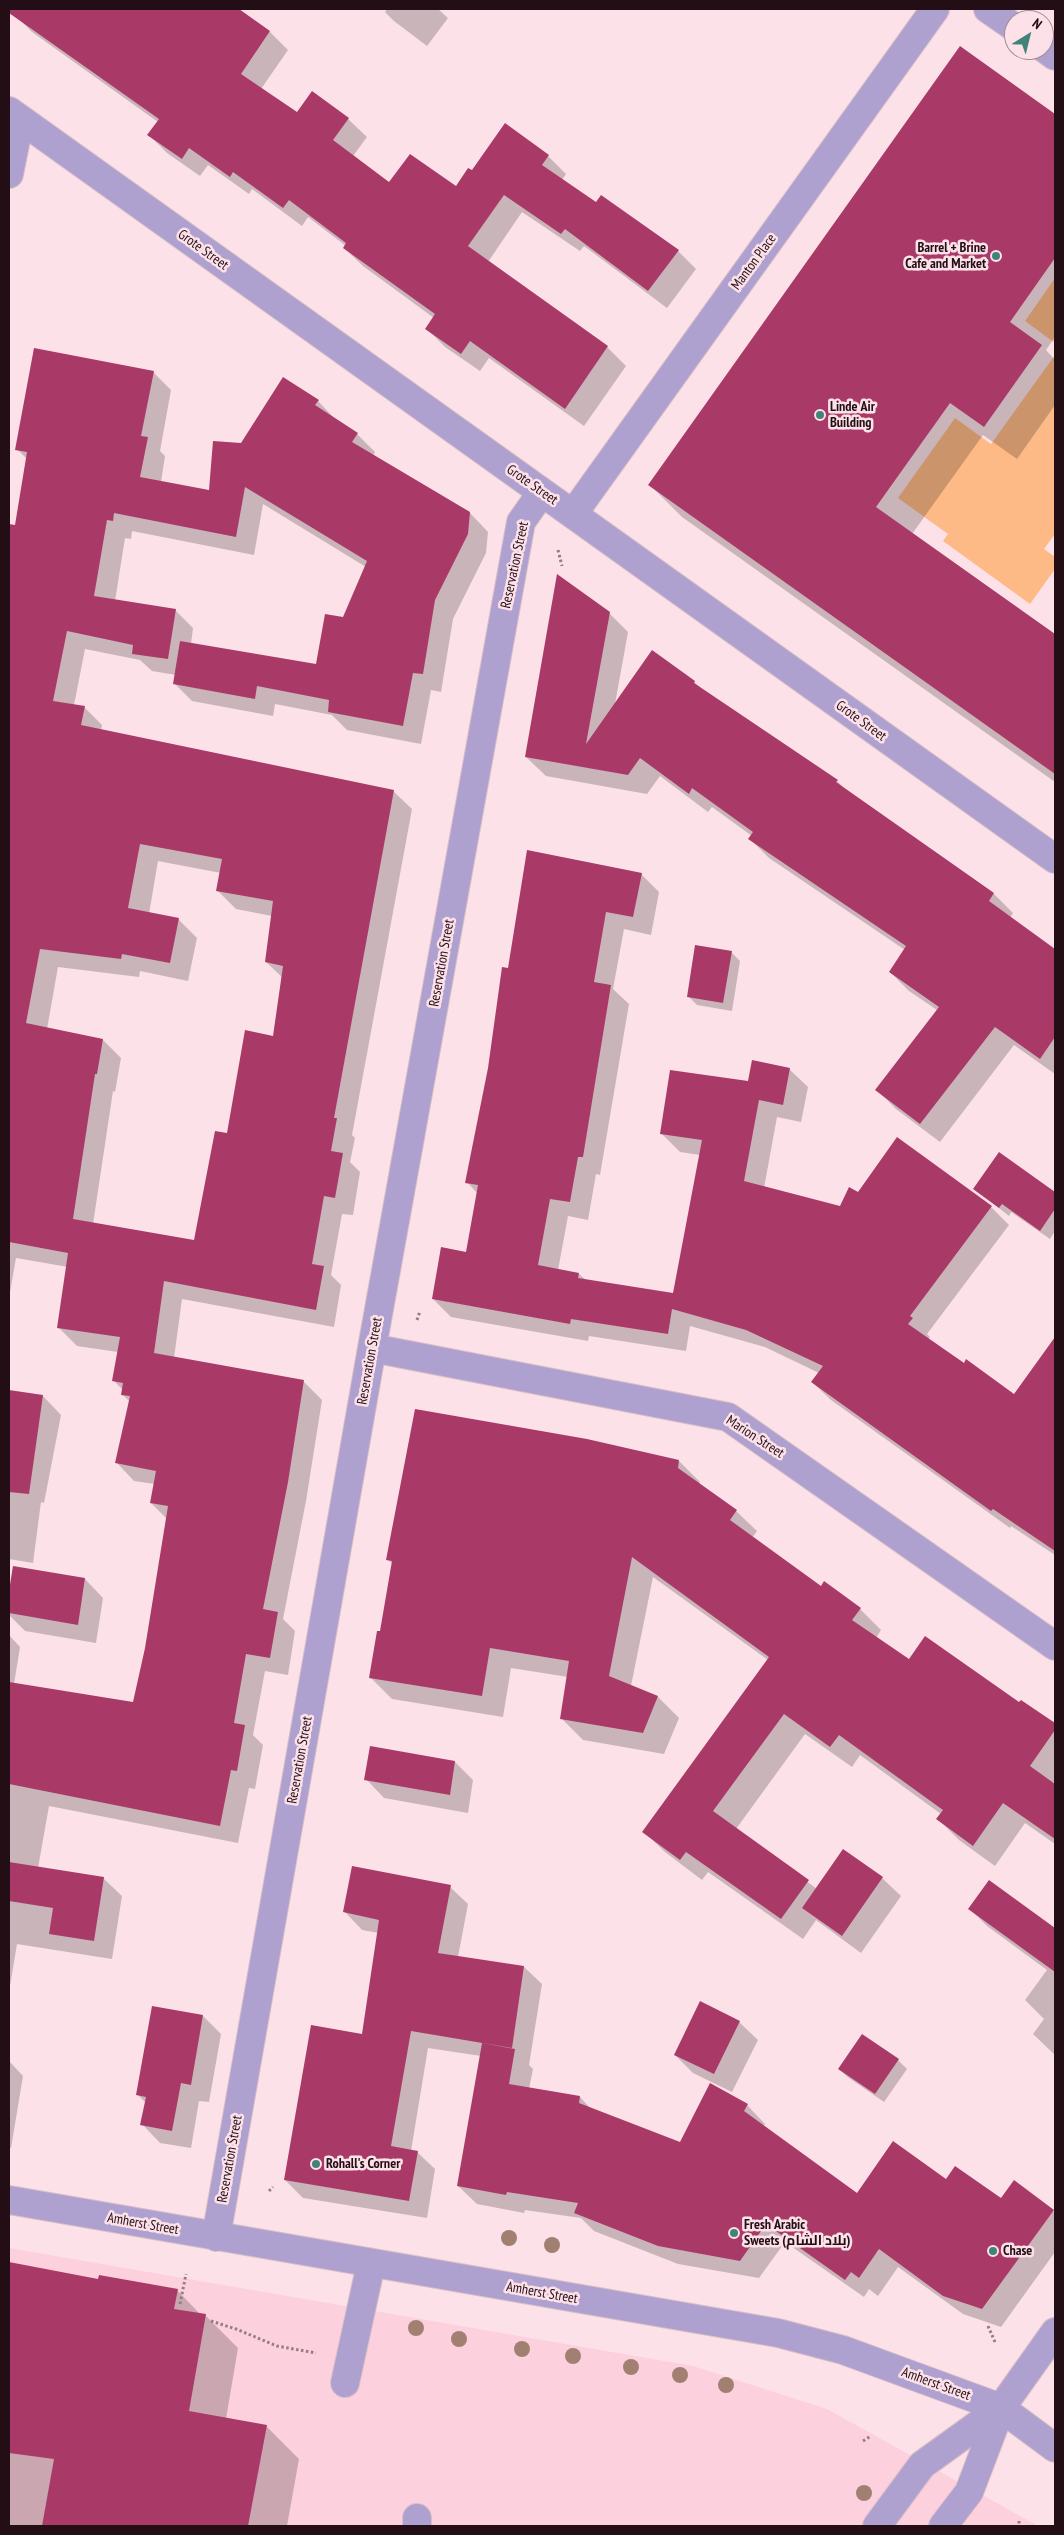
<!DOCTYPE html>
<meta charset="utf-8">
<style>
body{margin:0}
#map{position:relative;width:1064px;height:2535px;overflow:hidden;background:#fce1e9;font-family:"PT Sans Narrow",sans-serif}
canvas{display:block}
.frame{position:absolute;inset:0;border:10px solid #240e16;pointer-events:none}
.north{position:absolute;left:1004px;top:10px;width:50px;height:50px;box-sizing:border-box;background:#fce1e9;border:1px solid #a68d95;border-radius:50%;rotate:36deg;font-size:14px;font-weight:700;line-height:20px;text-align:center;color:#240e16}
.north::after{content:'';display:block;margin:auto;width:18px;height:22px;background:#418477;clip-path:polygon(50% 0,100% 100%,50% 72%,0 100%)}
</style>
<div id="map">
<canvas width="1064" height="2535"></canvas>
<div class="frame"></div>
<div class="north">N</div>
</div>
<script>
const ctx = document.querySelector('canvas').getContext('2d');
ctx.lineJoin = 'round';
function fillPath(path, color) {
  ctx.fillStyle = color;
  ctx.fill(path, 'evenodd');
}
function toPath(rows) {
  const path = new Path2D();
  for (const r of rows) {
    path.moveTo(r[0], r[1]);
    for (let i = 2; i < r.length; i += 2) path.lineTo(r[i], r[i + 1]);
  }
  return path;
}
function stroke(path, color, width, dash) {
  ctx.strokeStyle = color;
  ctx.lineWidth = width;
  ctx.lineCap = dash ? 'butt' : 'round';
  ctx.setLineDash(dash || []);
  ctx.stroke(path);
}
function write(font, color, halo, rows, align = 'center') {
  ctx.font = font + ' "PT Sans Narrow",Cairo,sans-serif';
  ctx.lineWidth = 5;
  ctx.setLineDash([]);
  ctx.textBaseline = 'middle';
  ctx.strokeStyle = halo;
  ctx.fillStyle = color;
  for (const [text, x, y, turn = 0] of rows) {
    ctx.save();
    ctx.translate(x, y);
    ctx.rotate((+turn || 0) * Math.PI / 180);
    ctx.textAlign = isNaN(turn) ? turn : align;
    if (halo) ctx.strokeText(text, 0, 0);
    ctx.fillText(text, 0, 0);
    ctx.restore();
  }
}
const built = toPath([
 [9,2248,693,2366,827,2409,1038,2526,9,2526]
]);
const green = toPath([
 [1055,278,1055,343,1025,321],
 [1055,355,1055,534,1044,549,1055,557,1055,569,1030,604,943,541,948,534,898,498,955,418,991,444]
]);
const shadow = toPath([
 [9,9,217,9,230,17,237,9,270,32,288,50,261,89,297,113,312,93,348,119,367,137,353,156,390,184,456,188,472,172,548,156,566,174,562,180,596,203,678,251,696,269,667,308,584,246,580,251,522,212,488,262,607,347,626,366,584,426,489,358,480,371,445,347,427,329,434,318,363,266,344,248,346,246,308,217,302,226,252,189,249,194,208,165,200,176,167,153,149,135,158,122,32,32],
 [387,9,438,9,448,18,427,46,394,21,385,12],
 [960,48,1055,116,1055,337,1046,350,1055,360,1055,405,1017,459,983,435,912,534,1055,635,1055,782,682,517,650,485],
 [153,372,171,390,160,451,165,456,161,482,210,492,242,444,318,401,336,420,357,434,375,452,373,456,470,513,488,532,486,553,453,619,441,692,431,690,421,744,347,730,332,715,275,704,273,716,192,701,174,683,176,675,152,671,140,660,85,649,74,705,84,707,102,725,101,731,393,791,412,809,352,1135,355,1138,350,1162,360,1172,353,1215,342,1214,331,1275,341,1285,334,1327,182,1299,174,1358,304,1382,322,1400,306,1501,283,1619,295,1631,288,1675,265,1671,253,1735,263,1745,255,1789,249,1788,238,1843,49,1806,38,1868,103,1878,122,1896,112,1959,17,1944,9,1992,9,1635,20,1647,14,1684,134,1704,146,1648,167,1519,151,1503,155,1484,134,1481,116,1462,130,1402,122,1394,123,1390,113,1380,118,1352,77,1346,59,1328,68,1267,16,1258,9,1298,9,525,16,527,27,459,17,449],
 [263,504,366,567,344,618,317,666,191,644,193,628,175,610,115,601,125,538,131,539,132,531,254,555],
 [158,861,221,873,218,891,236,909,272,916,266,962,283,978,274,1037,228,1135,195,1242,93,1224,113,1091,115,1092,121,1058,103,1040,47,1029,58,967,139,977,140,971,188,981,197,938,179,920,149,914],
 [609,613,628,632,615,704,694,682,703,690,837,781,847,791,994,894,1013,913,1010,918,1055,950,1055,1074,1014,1045,940,1142,896,1109,877,1090,937,1010,909,991,890,972,905,950,769,858,750,839,752,836,712,807,708,812,660,776,647,794,546,776,526,757],
 [641,874,659,892,651,935,624,929,613,989,629,1004,600,1175,596,1174,588,1220,568,1216,558,1270,579,1274,586,1280,674,1294,700,1155,680,1152,662,1134,749,1082,789,1069,808,1087,801,1122,777,1117,764,1188,840,1208,858,1194,991,1207,1009,1225,927,1334,930,1337,928,1339,1014,1396,1055,1339,1055,1555,1011,1526,1010,1528,831,1400,812,1382,819,1373,765,1347,690,1326,686,1351,589,1336,588,1341,451,1317,433,1299,467,1253,477,1193,467,1182,509,970],
 [731,952,740,961,732,1011,697,1005,688,996],
 [999,1154,1055,1194,1055,1231,1050,1239,1011,1212,1009,1216,975,1189],
 [9,1391,43,1396,61,1415,44,1503,41,1502,33,1563,9,1559],
 [679,1461,700,1482,699,1484,736,1511,757,1531,752,1538,821,1588,860,1609,881,1630,876,1638,909,1661,1019,1704,1022,1701,1055,1725,1055,1780,1053,1784,1055,1785,1055,1844,1025,1823,995,1866,959,1840,938,1819,941,1814,860,1755,852,1767,805,1734,736,1829,817,1889,882,1878,901,1896,861,1953,816,1920,803,1939,708,1872,702,1880,665,1852,644,1832,768,1660,653,1577,631,1686,658,1697,679,1718,664,1754,583,1740,562,1719,568,1677,511,1668,503,1717,392,1699,371,1678,381,1633,393,1564,388,1560],
 [14,1568,85,1579,103,1598,96,1643,25,1631,9,1615],
 [455,1762,473,1780,468,1813,384,1798,366,1779],
 [990,1882,1055,1929,1055,2055,1033,2034,1044,2019,1025,2000,1047,1970,987,1926,970,1909],
 [450,1887,468,1904,458,1957,524,1967,542,1984,529,2065,533,2069,529,2089,580,2097,592,2110,680,2144,747,2105,765,2124,763,2127,857,2195,946,2180,1001,2200,1014,2182,1055,2213,1055,2252,1001,2327,963,2314,898,2267,878,2296,869,2289,864,2297,785,2242,759,2278,678,2264,594,2231,581,2218,525,2210,524,2213,477,2204,458,2186,481,2056,428,2048,411,2151,417,2152,435,2169,427,2218,303,2198,285,2180,363,2036,379,1933,362,1930,345,1912],
 [203,2016,221,2034,209,2102,199,2101,191,2148,160,2143,142,2124,146,2103,137,2094],
 [739,2022,758,2040,732,2092,693,2073,675,2055],
 [898,2060,907,2069,884,2102,849,2078,839,2069],
 [9,2061,23,2076,11,2148,9,2147],
 [9,2263,99,2280,177,2290,201,2315,205,2315,238,2348,226,2419,266,2426,299,2459,287,2526,9,2526]
]);
const building = toPath([
 [9,9,239,9,270,31,241,74,297,112,312,91,349,118,333,140,389,182,410,154,456,186,468,168,472,170,505,123,549,155,542,165,596,202,601,195,679,250,648,291,565,229,561,234,504,195,468,246,608,346,565,409,470,341,461,354,425,329,435,314,343,248,346,243,289,200,283,208,233,172,230,177,189,148,182,159,147,135,159,119,9,13],
 [960,46,1055,114,1055,258,1010,322,1042,345,984,427,950,403,876,507,1055,634,1055,774,648,485],
 [34,348,154,371,141,436,148,437,140,477,209,490,213,441,241,443,283,377,319,400,315,405,358,433,352,442,470,512,468,534,435,600,423,674,413,673,403,726,328,712,329,700,257,686,255,699,173,684,180,641,316,664,325,614,343,617,367,561,245,487,236,537,114,513,113,521,107,520,94,596,176,609,168,659,132,654,133,645,67,631,53,701,85,706,81,725,394,790,334,1118,337,1118,331,1151,343,1153,335,1198,324,1196,312,1264,324,1266,316,1310,164,1281,154,1353,304,1380,288,1482,263,1609,278,1612,270,1658,246,1654,234,1723,245,1725,237,1771,231,1770,220,1826,9,1784,9,1682,133,1702,145,1648,168,1506,150,1503,156,1471,115,1463,130,1396,121,1395,123,1383,112,1381,120,1337,57,1328,68,1253,9,1242,9,524,15,525,27,452,15,450],
 [140,844,222,859,216,891,273,901,265,962,283,966,273,1036,245,1030,227,1133,215,1131,194,1240,73,1219,95,1074,97,1074,103,1039,26,1023,40,949,121,959,122,954,170,963,179,918,128,908],
 [557,574,610,612,586,744,652,650,695,681,694,683,838,780,836,782,994,893,989,901,1055,949,1055,1037,1040,1059,995,1027,920,1124,875,1090,939,1007,889,972,906,946,748,839,753,832,692,788,689,794,640,758,628,775,525,757],
 [527,850,642,873,633,917,606,912,594,982,611,985,583,1157,578,1157,570,1202,550,1199,538,1265,579,1273,578,1278,673,1293,702,1140,660,1134,670,1070,748,1081,752,1060,790,1068,783,1105,759,1100,744,1181,840,1206,849,1187,858,1192,897,1137,992,1206,910,1316,913,1318,908,1324,964,1363,966,1359,1014,1394,1055,1337,1055,1551,993,1509,991,1511,811,1382,823,1366,746,1330,672,1309,668,1334,571,1319,570,1324,432,1299,441,1247,466,1252,478,1185,465,1183,488,1068,502,967,508,968],
 [695,945,732,951,723,1003,687,997],
 [999,1152,1055,1192,1055,1209,1040,1231,1002,1204,999,1208,973,1189],
 [9,1390,43,1395,29,1494,9,1492],
 [415,1409,587,1439,679,1460,678,1468,737,1510,730,1520,821,1586,824,1581,861,1608,852,1620,909,1659,925,1636,1019,1702,1021,1700,1055,1723,1055,1730,1030,1766,1055,1784,1055,1839,1003,1803,973,1846,936,1819,943,1810,839,1735,830,1747,784,1714,713,1811,809,1880,781,1919,686,1852,680,1860,642,1832,769,1657,632,1557,609,1676,658,1696,643,1733,560,1719,569,1661,490,1648,482,1696,369,1678,377,1631,380,1631,392,1561,386,1560],
 [13,1566,85,1578,78,1625,9,1613,9,1591],
 [370,1746,455,1761,450,1795,364,1780],
 [843,1849,883,1877,842,1936,802,1908],
 [9,1862,104,1877,94,1941,49,1934,53,1908,9,1901],
 [352,1866,451,1885,438,1953,524,1966,512,2048,411,2031,391,2146,418,2151,409,2201,284,2180,311,2025,362,2034,379,1920,343,1912],
 [989,1880,1055,1928,1055,1972,968,1909],
 [700,2001,740,2021,714,2074,674,2055],
 [152,2006,203,2015,191,2085,181,2083,172,2131,140,2125,146,2097,136,2095],
 [862,2034,899,2059,875,2094,838,2069],
 [482,2043,515,2049,509,2084,580,2096,579,2103,680,2142,710,2083,748,2104,744,2111,857,2193,893,2141,946,2179,955,2166,1001,2198,1014,2180,1054,2210,982,2309,943,2296,879,2249,859,2278,851,2272,845,2280,766,2224,740,2261,658,2246,574,2213,578,2203,507,2192,506,2195,457,2186],
 [9,2262,98,2279,99,2275,178,2289,174,2309,206,2314,189,2411,267,2425,248,2526,42,2526,54,2459,9,2453]
]);
const path = toPath([
 [558,550,562,566],
 [417,1320,420,1311],
 [269,2191,273,2187],
 [180,2304,186,2274],
 [211,2321,236,2329,277,2346,316,2353],
 [988,2326,995,2342],
 [863,2441,871,2436],
 [1019,2521,1019,2526]
]);
const minor = toPath([
 [988,9,1014,27],
 [1044,48,1055,56],
 [9,111,1055,859],
 [9,174,20,119],
 [573,514,935,9],
 [372,1348,728,1417,1055,1646],
 [9,2200,778,2333,843,2350,1001,2408,1055,2448],
 [216,2237,372,1348,521,522,542,492],
 [345,2383,371,2264],
 [417,2526,417,2518],
 [877,2526,922,2465,1001,2408],
 [943,2526,969,2492,1001,2408,1055,2332]
]);
const trees = [
 [509,2238],
 [552,2245],
 [416,2328],
 [459,2339],
 [522,2349],
 [573,2356],
 [631,2367],
 [680,2375],
 [726,2385],
 [864,2493]
];
const markers = [
 [996,256,5,"#418477"],
 [820,415,5,"#418477"],
 [316,2164,5,"#418477"],
 [734,2233,5,"#418477"],
 [993,2251,5,"#418477"]
];
const poiNames = [
 ["Barrel + Brine",986,248,"right"],
 ["Cafe and Market",986,264,"right"],
 ["Linde Air",830,407],
 ["Building",830,423],
 ["Rohall's Corner",326,2164],
 ["Fresh Arabic",744,2225],
 ["Sweets (بلاد الشام)",744,2241],
 ["Chase",1003,2251]
];
const streetNames = [
 ["Grote Street",203,250,36],
 ["Manton Place",754,262,-54],
 ["Grote Street",532,485,35],
 ["Reservation Street",515,565,-78],
 ["Grote Street",861,721,36],
 ["Reservation Street",442,963,-80],
 ["Reservation Street",370,1361,-80],
 ["Marion Street",755,1437,33],
 ["Reservation Street",300,1760,-80],
 ["Reservation Street",230,2159,-80],
 ["Amherst Street",143,2224,10],
 ["Amherst Street",542,2293,10],
 ["Amherst Street",936,2384,20]
];
fillPath(built, '#fdd0de');
fillPath(green, '#feba86');
fillPath(shadow, '#0003');
fillPath(building, '#a93a67');
stroke(minor, '#d9bfc7', 30);
stroke(path, '#967d85', 3, [2.5, 2.5]);
stroke(minor, '#afa1cf', 28);
ctx.fillStyle = '#a18071';
for (const [x, y] of trees) {
  ctx.beginPath();
  ctx.arc(x, y, 8, 0, 2 * Math.PI);
  ctx.fill();
}
for (const [x, y, r, color] of markers) {
  const dot = new Path2D();
  dot.arc(x, y, r, 0, 2 * Math.PI);
  ctx.fillStyle = color;
  ctx.fill(dot);
  stroke(dot, '#fce1e9', 2);
}
write('bold 14px', '#240e16', '#fce1e9', poiNames, 'left');
write('14px', '#240e16', '#fce1e9', streetNames);
</script>
